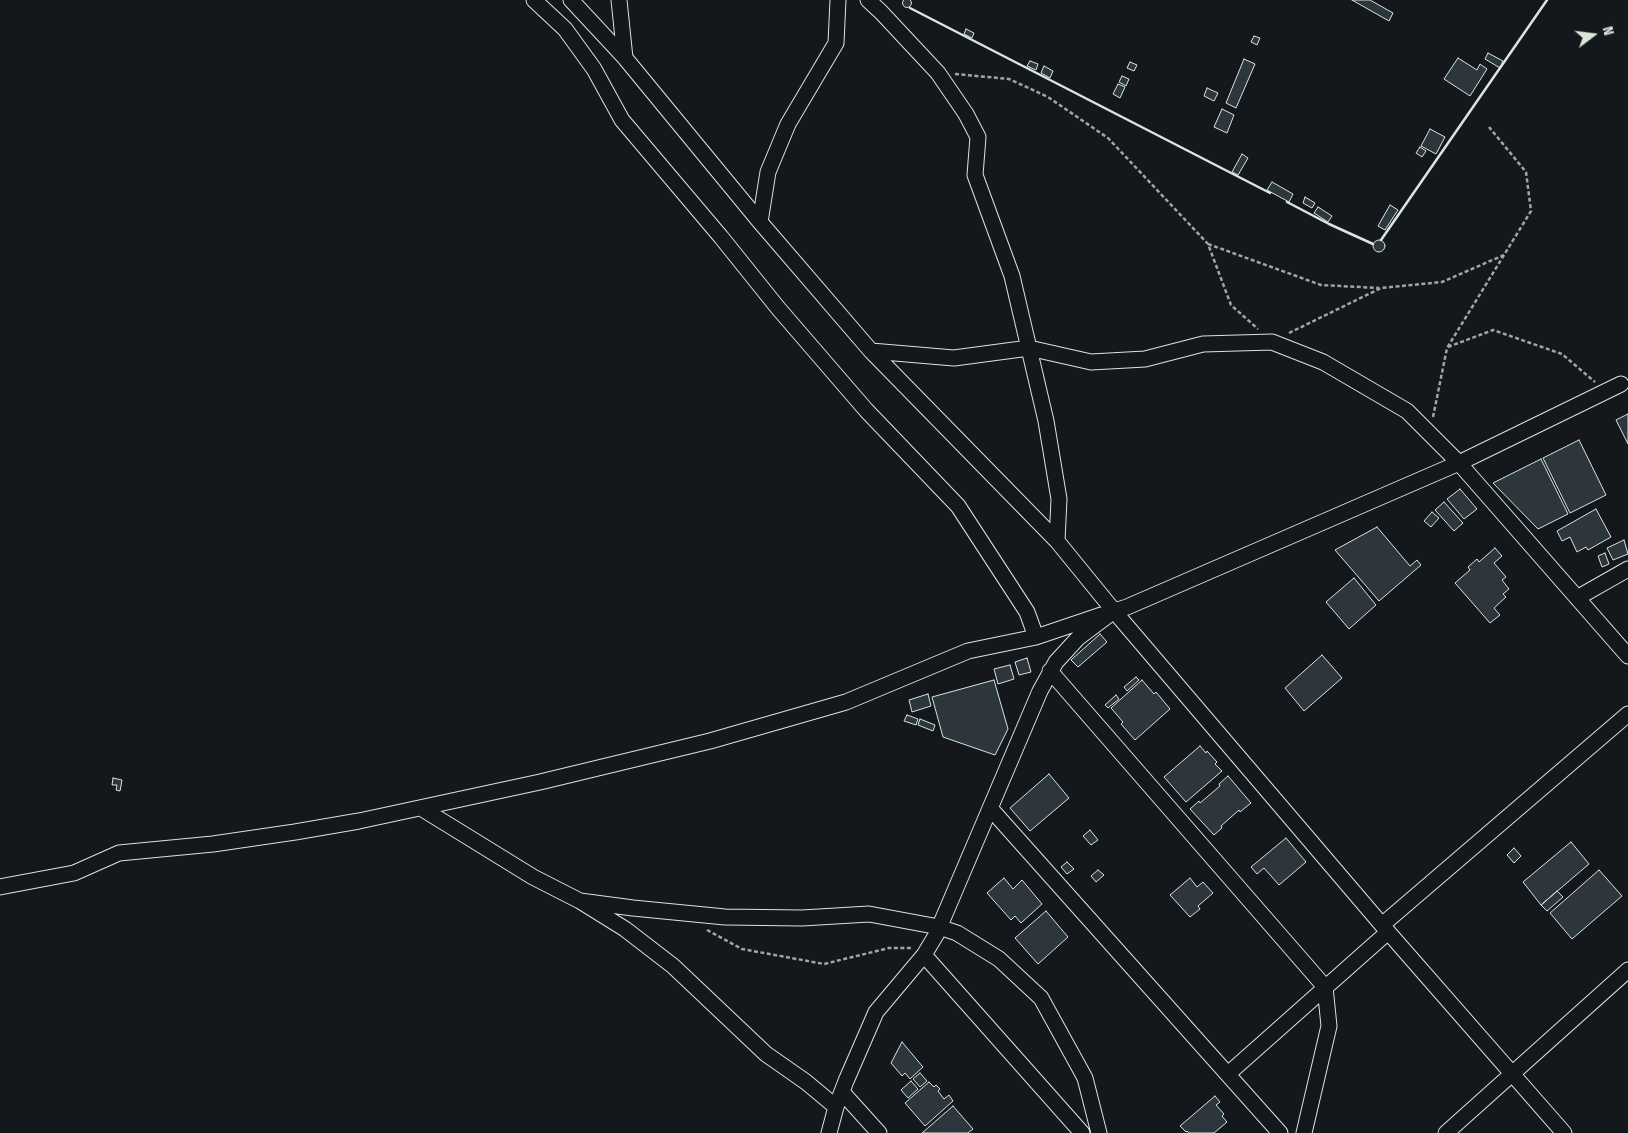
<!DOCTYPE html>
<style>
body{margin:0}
#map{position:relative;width:1628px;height:1133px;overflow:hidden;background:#14181c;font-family:"Fira Sans Condensed",sans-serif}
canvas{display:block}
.north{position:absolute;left:1568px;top:10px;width:50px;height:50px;-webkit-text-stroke:4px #14181c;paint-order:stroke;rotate:75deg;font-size:14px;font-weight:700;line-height:20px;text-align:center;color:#d8e6dc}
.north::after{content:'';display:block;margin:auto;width:18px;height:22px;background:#d8e6dc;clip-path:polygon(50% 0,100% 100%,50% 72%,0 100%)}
</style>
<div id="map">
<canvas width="1628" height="1133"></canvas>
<div class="north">N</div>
</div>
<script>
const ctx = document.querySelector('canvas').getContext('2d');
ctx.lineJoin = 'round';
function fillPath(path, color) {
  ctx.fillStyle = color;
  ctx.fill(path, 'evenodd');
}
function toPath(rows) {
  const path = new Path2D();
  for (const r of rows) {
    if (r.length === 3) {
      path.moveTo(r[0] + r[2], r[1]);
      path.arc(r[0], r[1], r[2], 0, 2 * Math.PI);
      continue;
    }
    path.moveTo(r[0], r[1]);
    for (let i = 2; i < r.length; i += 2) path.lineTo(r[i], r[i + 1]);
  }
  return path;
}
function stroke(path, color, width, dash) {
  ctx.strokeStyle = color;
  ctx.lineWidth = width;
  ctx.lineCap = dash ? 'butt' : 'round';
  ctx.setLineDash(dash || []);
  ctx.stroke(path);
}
const building = toPath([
 [907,3,4.5],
 [1352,0,1370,0,1393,13,1389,21,1352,0],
 [966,29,974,33,972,38,964,34,966,29],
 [1254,36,1260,38,1257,45,1251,42,1254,36],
 [1488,53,1503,61,1500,68,1485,59,1488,53],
 [1458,58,1477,70,1480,64,1487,69,1470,96,1444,79,1458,58],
 [1244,59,1255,64,1236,108,1226,103,1244,59],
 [1030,61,1038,64,1036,70,1027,66,1030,61],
 [1130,62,1137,65,1134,71,1127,68,1130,62],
 [1044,66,1053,71,1050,78,1041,73,1044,66],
 [1122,76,1129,79,1126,86,1119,82,1122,76],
 [1118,84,1125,87,1120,98,1113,94,1118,84],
 [1207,88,1218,93,1214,101,1204,96,1207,88],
 [1222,109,1234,115,1227,133,1214,127,1222,109],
 [1430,129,1445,137,1436,154,1421,146,1430,129],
 [1420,147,1426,151,1422,157,1416,153,1420,147],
 [1242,154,1248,158,1238,175,1232,172,1242,154],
 [1272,182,1293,194,1289,202,1267,190,1272,182],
 [1305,197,1315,203,1312,208,1303,203,1305,197],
 [1390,205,1398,210,1385,230,1378,226,1390,205],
 [1318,207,1332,216,1328,222,1314,213,1318,207],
 [1379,246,6],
 [1628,414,1628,444,1616,420,1628,414],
 [1579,440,1606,495,1570,513,1543,458,1579,440],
 [1541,459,1568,514,1538,529,1493,483,1541,459],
 [1460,489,1477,509,1464,519,1447,499,1460,489],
 [1444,502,1463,523,1454,531,1435,510,1444,502],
 [1596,509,1611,537,1588,550,1586,547,1577,552,1570,537,1562,541,1557,531,1596,509],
 [1432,512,1439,518,1431,527,1424,521,1432,512],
 [1377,527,1410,566,1417,560,1421,565,1379,601,1335,550,1377,527],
 [1624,540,1628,554,1613,560,1607,548,1624,540],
 [1495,548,1502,556,1494,563,1506,577,1502,580,1509,589,1503,594,1506,597,1494,608,1500,615,1490,623,1455,583,1470,570,1468,567,1477,559,1479,562,1495,548],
 [1605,553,1609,564,1602,567,1598,556,1605,553],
 [1354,578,1376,605,1349,629,1326,602,1354,578],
 [1100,634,1107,642,1078,667,1071,660,1100,634],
 [1322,655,1342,678,1304,711,1285,688,1322,655],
 [1027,658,1031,672,1019,675,1015,662,1027,658],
 [1010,665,1014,679,998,684,994,669,1010,665],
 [1136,677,1139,680,1127,691,1124,687,1136,677],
 [994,680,1008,729,995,755,943,737,932,697,994,680],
 [1142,680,1154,694,1156,692,1170,709,1135,740,1121,724,1123,722,1111,708,1142,680],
 [928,694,931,706,912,712,909,700,928,694],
 [1116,695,1119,699,1108,708,1105,705,1116,695],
 [907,715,918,719,916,725,904,721,907,715],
 [920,719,935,725,933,731,918,725,920,719],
 [1200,746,1206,753,1207,751,1217,762,1215,764,1222,771,1186,802,1164,777,1200,746],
 [1049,774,1069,798,1030,831,1010,808,1049,774],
 [1228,776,1251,803,1240,812,1239,810,1221,826,1222,828,1214,835,1190,809,1199,801,1200,803,1220,786,1219,784,1228,776],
 [113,778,122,780,120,791,116,790,117,785,112,785,113,778],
 [1090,830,1098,840,1091,845,1083,836,1090,830],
 [1286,838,1306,862,1279,885,1264,868,1257,874,1251,867,1286,838],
 [1571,842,1589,864,1541,905,1523,882,1571,842],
 [1514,848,1521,856,1514,863,1507,855,1514,848],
 [1067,862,1074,869,1067,874,1061,867,1067,862],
 [1098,870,1104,875,1096,882,1091,876,1098,870],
 [1599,870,1622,896,1572,939,1550,913,1599,870],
 [1004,878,1013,889,1022,880,1042,904,1021,923,1015,916,1011,920,987,893,1004,878],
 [1190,878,1197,887,1203,882,1213,893,1198,906,1200,909,1190,917,1170,895,1190,878],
 [1557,891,1563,897,1547,911,1541,905,1557,891],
 [1046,911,1068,937,1038,964,1015,938,1046,911],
 [902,1042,923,1067,910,1079,905,1073,902,1076,891,1063,902,1042],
 [920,1073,927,1081,920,1087,913,1079,920,1073],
 [911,1081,918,1089,908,1098,901,1090,911,1081],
 [929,1082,934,1087,936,1085,940,1089,938,1091,944,1099,949,1095,953,1101,925,1126,905,1103,929,1082],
 [1215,1096,1220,1102,1216,1105,1224,1114,1222,1116,1227,1122,1214,1133,1189,1133,1187,1131,1186,1132,1180,1126,1215,1096],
 [953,1106,973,1129,968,1133,922,1133,953,1106]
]);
const path = toPath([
 [955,74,1009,79,1048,97,1108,138,1208,244,1231,305,1258,329],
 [1208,244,1321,285,1379,288],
 [1289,333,1381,288,1442,282,1504,255],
 [1448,347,1493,330,1562,354,1595,382],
 [1433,417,1447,348,1531,211,1526,172,1489,127],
 [707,930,742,949,824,964,889,948,911,948]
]);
const minor = toPath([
 [534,0,565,29,594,69,622,120,721,237,778,308,866,410,958,506,1027,612,1036,637],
 [571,0,625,58,760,222,871,351,1057,541,1114,611,1382,925,1564,1133],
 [619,0,625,58],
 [868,0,881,12,938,73,966,114,978,137,975,175,1012,276,1046,421,1059,499,1057,541],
 [760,222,768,172,788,124,836,43,838,0],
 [871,351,954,358,1029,348,1091,362,1145,359,1203,344,1272,342,1323,362,1407,411,1459,463,1628,656],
 [1577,598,1628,569],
 [1050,671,1325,987,1329,1026,1304,1133],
 [421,808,533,877,580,901,625,929,673,966,766,1054,806,1082,836,1107],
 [990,808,1280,1133],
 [0,887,74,873,119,853,213,844,295,832,359,821,540,782,710,741,846,702,968,651,1036,637,1101,615],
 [580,901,633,908,725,917,802,918,869,914,939,927,957,933,999,959,1041,998,1085,1078,1099,1133],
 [1382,925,1628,714],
 [924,955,1082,1133],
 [1228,1074,1388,932],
 [842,1092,879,1133],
 [829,1133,836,1107,846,1081,876,1012,924,955,936,935,1040,691,1056,662,1078,638,1114,611,1127,607,1459,463,1621,384],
 [1446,1133,1628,970]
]);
const wall = toPath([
 [910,8,1270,193],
 [1287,202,1329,224,1373,244],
 [1381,240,1547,0]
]);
fillPath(building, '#2c363c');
stroke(building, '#d8e6dc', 1);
stroke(minor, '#d8e6dc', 17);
stroke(path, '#9da8a2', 2.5, [4, 2.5]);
stroke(minor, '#14181c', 15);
stroke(wall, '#d8e6dc', 2.5);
</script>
